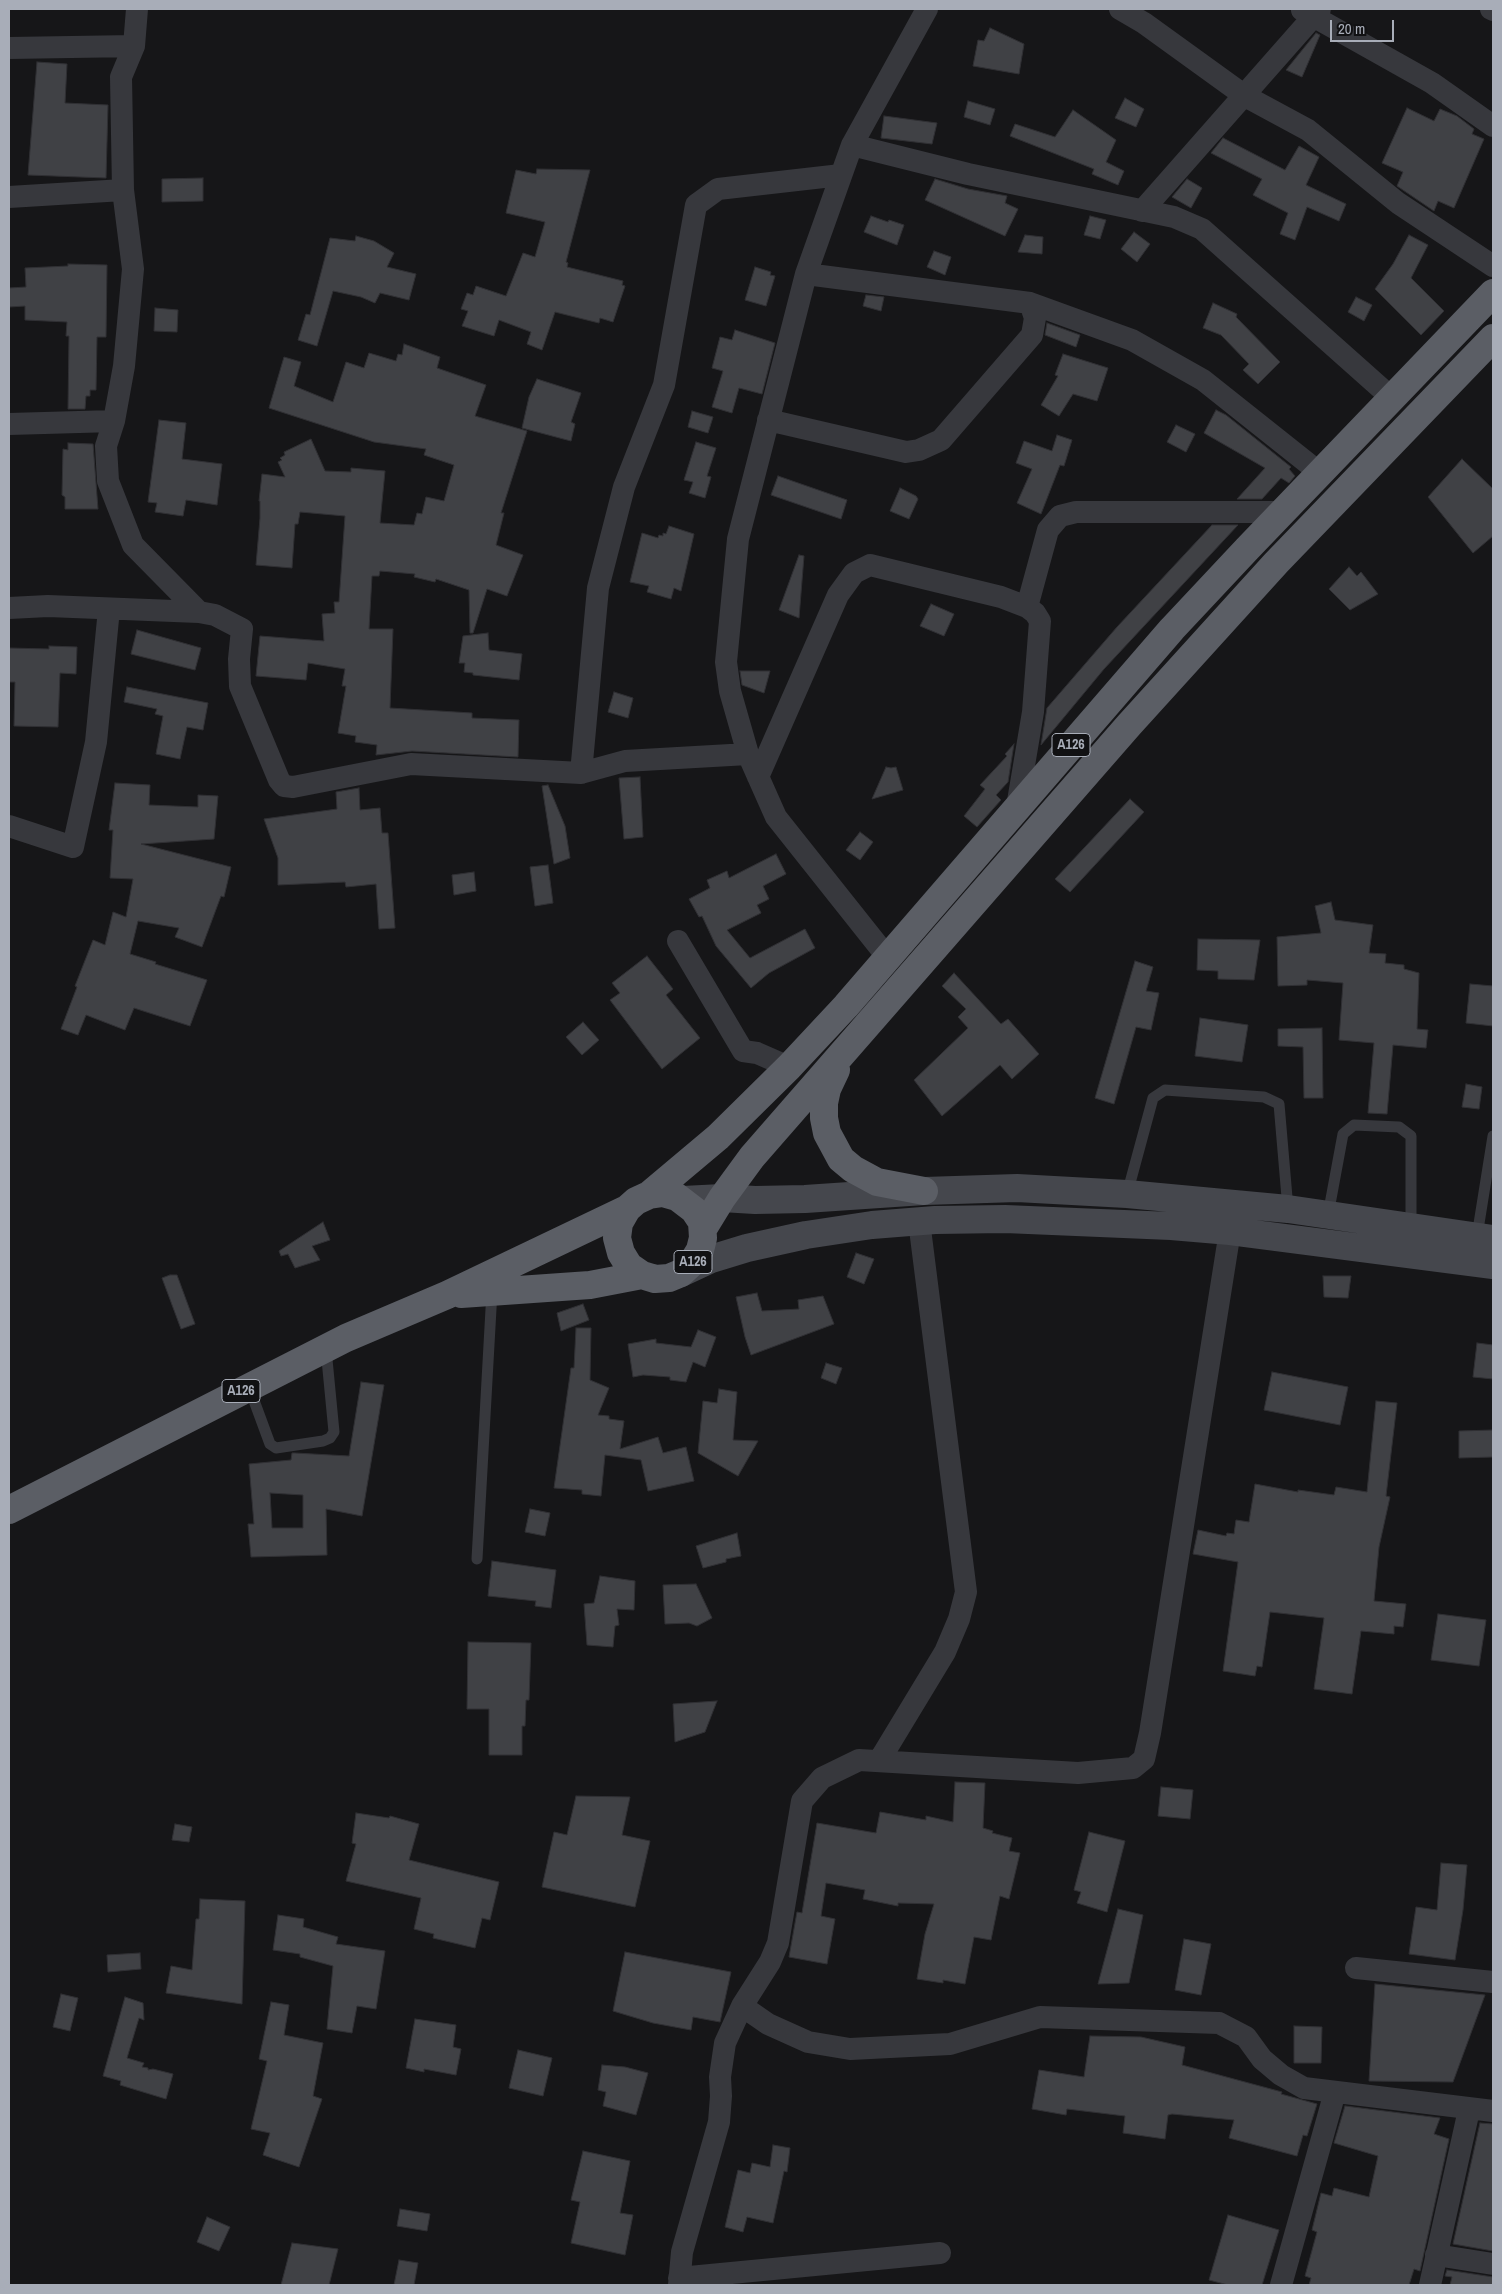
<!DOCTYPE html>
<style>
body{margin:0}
#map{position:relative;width:1502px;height:2294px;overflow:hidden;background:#161618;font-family:"Archivo Narrow",sans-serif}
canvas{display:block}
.frame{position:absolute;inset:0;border:10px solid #a8adb8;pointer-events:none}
.scale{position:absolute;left:1330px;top:20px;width:64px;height:22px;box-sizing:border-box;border:2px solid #a8adb8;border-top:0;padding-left:6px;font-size:15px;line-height:18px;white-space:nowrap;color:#a8adb8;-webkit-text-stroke:4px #111113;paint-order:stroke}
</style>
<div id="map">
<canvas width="1502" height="2294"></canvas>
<div class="frame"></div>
<div class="scale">20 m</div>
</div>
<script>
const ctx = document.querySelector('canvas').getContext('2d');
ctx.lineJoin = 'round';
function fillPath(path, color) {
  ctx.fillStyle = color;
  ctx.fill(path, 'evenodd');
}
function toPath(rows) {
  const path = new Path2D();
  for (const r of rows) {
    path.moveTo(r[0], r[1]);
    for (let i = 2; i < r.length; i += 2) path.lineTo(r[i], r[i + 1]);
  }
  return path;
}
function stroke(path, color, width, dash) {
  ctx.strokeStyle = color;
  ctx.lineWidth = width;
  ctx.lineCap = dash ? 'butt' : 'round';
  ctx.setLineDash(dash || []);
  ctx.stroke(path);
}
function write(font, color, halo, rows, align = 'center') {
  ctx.font = font + ' "Archivo Narrow",sans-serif';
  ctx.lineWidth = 5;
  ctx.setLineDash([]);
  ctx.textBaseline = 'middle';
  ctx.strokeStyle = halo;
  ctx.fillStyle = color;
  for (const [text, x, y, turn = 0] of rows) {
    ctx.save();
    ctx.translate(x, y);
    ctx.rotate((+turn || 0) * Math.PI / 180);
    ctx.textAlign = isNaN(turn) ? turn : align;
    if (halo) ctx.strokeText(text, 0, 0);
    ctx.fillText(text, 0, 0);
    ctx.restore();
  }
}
const building = toPath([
 [990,28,1024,44,1019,74,973,66,978,40,984,41,990,28],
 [1316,33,1320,35,1302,77,1286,70,1316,33],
 [37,62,67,64,65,103,108,105,106,178,28,175,37,62],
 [1125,98,1144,109,1136,127,1115,118,1125,98],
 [968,101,995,109,990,125,964,117,968,101],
 [1407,108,1434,121,1440,109,1457,116,1474,129,1472,134,1484,139,1454,208,1438,201,1434,211,1397,186,1403,172,1382,163,1407,108],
 [1073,110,1116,140,1106,162,1124,171,1118,185,1092,174,1094,169,1010,136,1015,124,1055,137,1073,110],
 [884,116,937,123,932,144,881,138,884,116],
 [1223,138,1285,170,1299,146,1319,157,1306,185,1346,204,1339,221,1307,207,1295,240,1280,234,1288,213,1253,195,1262,179,1211,153,1223,138],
 [537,169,590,170,566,262,568,263,567,267,623,281,622,285,625,286,613,322,600,318,599,323,555,312,542,350,527,344,531,332,499,320,494,336,462,326,468,311,461,309,467,293,473,295,476,286,506,296,523,253,535,257,545,222,506,213,516,170,536,174,537,169],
 [203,178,203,201,162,202,162,179,203,178],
 [935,179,968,189,1007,196,1005,203,1018,209,1005,236,925,200,935,179],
 [1187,179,1202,188,1191,208,1172,197,1187,179],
 [871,216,888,222,889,220,904,225,897,245,864,232,871,216],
 [1090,216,1106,220,1100,239,1084,235,1090,216],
 [1134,232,1150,244,1137,262,1121,249,1134,232],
 [1025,235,1043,237,1042,254,1018,252,1025,235],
 [1409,235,1428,245,1411,278,1444,311,1421,335,1375,289,1393,264,1409,235],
 [356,236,374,241,394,253,387,267,416,274,409,300,380,293,375,303,361,297,333,291,317,346,298,340,306,314,310,315,330,238,355,241,356,236],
 [934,251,951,257,945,275,927,267,934,251],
 [68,264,107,265,106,337,97,337,96,390,90,390,90,396,86,396,85,409,68,409,69,336,66,336,67,322,25,320,25,306,9,307,9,288,26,287,25,268,68,266,68,264],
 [755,267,771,272,770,275,775,276,766,306,745,300,755,267],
 [866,295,884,297,881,311,863,306,866,295],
 [1356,297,1372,305,1364,321,1348,312,1356,297],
 [1213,303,1237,314,1236,317,1280,362,1258,384,1243,370,1249,364,1221,335,1203,328,1213,303],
 [155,308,178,310,177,332,154,331,155,308],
 [1047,323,1080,335,1076,347,1045,335,1047,323],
 [735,330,775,343,762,394,739,388,732,413,712,407,723,371,712,368,720,337,732,340,735,330],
 [404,344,440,357,437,368,486,385,475,416,527,431,501,513,504,513,496,545,523,555,507,596,487,589,473,633,470,633,469,590,436,579,435,582,414,577,415,574,380,571,379,576,372,576,369,629,393,629,390,708,472,713,472,718,519,720,518,757,412,751,376,755,377,745,355,742,356,736,338,733,346,686,342,686,345,669,308,663,306,680,256,676,260,636,324,641,322,614,335,613,334,602,339,602,345,516,300,512,298,524,295,524,292,568,256,565,260,518,260,501,259,501,262,474,285,477,278,462,282,460,280,458,285,455,284,452,311,439,325,471,351,472,351,468,385,471,380,523,414,525,417,513,422,514,426,497,444,501,454,465,424,455,426,449,374,442,269,408,284,357,301,362,294,386,333,402,346,362,364,368,369,353,396,361,398,354,402,355,404,344],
 [1063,354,1108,368,1097,401,1073,394,1059,416,1041,405,1058,376,1055,375,1063,354],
 [537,379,581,393,571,422,575,424,571,441,522,428,529,397,537,379],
 [1216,410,1226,415,1291,467,1289,469,1295,476,1289,483,1281,478,1262,499,1237,499,1265,468,1204,433,1216,410],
 [692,411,713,417,708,433,688,427,692,411],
 [159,420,186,423,182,459,222,464,217,505,186,500,183,516,155,512,157,503,148,502,159,420],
 [1176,425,1195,434,1186,452,1167,442,1176,425],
 [1057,435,1072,440,1064,466,1060,465,1041,514,1017,503,1032,469,1016,463,1024,441,1052,451,1057,435],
 [696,442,716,448,707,476,711,477,705,498,689,493,693,482,684,480,696,442],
 [68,443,93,444,98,509,65,509,65,497,62,495,63,449,68,450,68,443],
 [1462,459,1493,489,1493,536,1473,553,1428,497,1462,459],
 [778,476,847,500,841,519,771,495,778,476],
 [900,488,916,496,918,499,909,519,890,511,900,488],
 [1212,525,1238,525,1104,669,1041,745,1047,708,1117,627,1212,525],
 [669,526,694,534,681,591,674,588,671,599,647,592,649,586,630,582,642,533,658,538,659,535,663,536,663,533,666,534,669,526],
 [799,555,804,556,799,618,779,610,799,555],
 [1349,567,1357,576,1361,572,1378,594,1350,610,1329,589,1349,567],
 [931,604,954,614,944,636,920,626,931,604],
 [137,630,201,648,195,670,131,654,137,630],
 [488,633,489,650,522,654,519,680,473,675,473,673,464,672,465,663,459,663,463,636,488,633],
 [49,646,77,647,76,674,60,673,58,727,14,726,15,682,9,682,9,648,49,649,49,646],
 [740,671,770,671,764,693,742,685,740,671],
 [127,687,208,703,203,730,187,727,180,759,156,754,163,716,155,714,157,709,124,702,127,687],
 [614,692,633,698,628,718,608,712,614,692],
 [1014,744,1008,782,996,795,1001,800,977,827,964,816,985,789,980,785,1007,756,1005,754,1014,744],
 [886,767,891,768,896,767,903,790,872,799,886,767],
 [640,777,643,837,624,839,619,778,640,777],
 [115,783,150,785,149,805,198,807,198,795,218,796,214,839,141,844,231,867,224,897,221,896,202,947,175,937,179,928,138,921,130,954,156,962,155,964,207,980,190,1026,134,1008,125,1030,86,1015,78,1035,61,1029,77,987,75,986,93,940,105,945,113,912,126,917,133,879,110,878,113,830,109,830,115,783],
 [548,785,565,826,570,858,554,864,542,786,548,785],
 [359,788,360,810,380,808,382,833,388,833,395,928,379,929,376,884,346,887,345,882,278,885,278,858,264,819,337,809,336,792,359,788],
 [1130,799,1144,812,1070,892,1055,879,1130,799],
 [860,832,873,842,860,860,846,850,860,832],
 [776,854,786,874,763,886,769,899,757,905,761,913,727,930,750,958,805,929,815,948,769,973,751,988,716,946,702,916,699,917,689,899,710,888,707,880,727,871,729,878,776,854],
 [548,865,553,903,535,906,530,867,548,865],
 [474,872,476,891,454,895,452,875,474,872],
 [1331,902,1335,920,1373,925,1369,953,1386,954,1385,963,1404,965,1404,969,1419,973,1417,1029,1428,1030,1426,1048,1393,1045,1387,1114,1368,1113,1374,1043,1339,1040,1343,983,1307,980,1307,985,1278,986,1277,937,1321,933,1315,906,1331,902],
 [1198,939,1260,940,1254,980,1218,979,1218,971,1197,970,1198,939],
 [647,956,673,989,666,995,700,1038,662,1069,610,1000,620,993,612,983,647,956],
 [1135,961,1153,967,1146,991,1159,993,1151,1030,1136,1027,1114,1104,1095,1098,1135,961],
 [954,973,1001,1024,1008,1019,1039,1054,1012,1079,1000,1065,942,1116,914,1080,968,1028,958,1017,966,1009,942,986,954,973],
 [1470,984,1493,986,1493,1026,1466,1023,1470,984],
 [1200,1018,1248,1025,1242,1062,1195,1056,1200,1018],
 [583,1022,599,1040,582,1055,566,1037,583,1022],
 [1322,1028,1323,1098,1304,1098,1303,1047,1278,1046,1278,1029,1322,1028],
 [1466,1084,1482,1087,1479,1109,1462,1107,1466,1084],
 [323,1222,330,1240,312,1246,320,1260,295,1268,288,1254,281,1256,279,1251,323,1222],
 [856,1253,874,1259,864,1284,847,1277,856,1253],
 [170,1275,177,1275,195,1324,181,1329,162,1278,170,1275],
 [1323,1276,1351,1276,1348,1298,1324,1297,1323,1276],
 [757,1293,762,1311,799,1309,798,1300,823,1296,834,1324,751,1355,745,1337,736,1297,757,1293],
 [583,1304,589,1320,561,1331,557,1313,583,1304],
 [576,1328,591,1328,590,1380,609,1388,598,1415,609,1416,609,1419,624,1421,620,1449,658,1437,663,1453,686,1447,694,1481,648,1491,641,1460,605,1455,601,1496,582,1494,582,1490,554,1488,571,1368,574,1368,576,1328],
 [698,1330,716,1337,705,1367,693,1362,686,1382,670,1380,670,1377,643,1375,633,1377,628,1344,656,1339,656,1343,691,1347,698,1330],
 [1477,1343,1493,1345,1493,1379,1473,1377,1477,1343],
 [826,1363,842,1368,836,1384,821,1378,826,1363],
 [1272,1372,1348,1387,1340,1425,1264,1410,1272,1372],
 [361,1382,384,1385,362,1516,326,1509,327,1555,251,1557,248,1524,254,1524,249,1464,291,1460,292,1453,295,1453,349,1456,361,1382],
 [270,1493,303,1495,303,1528,272,1528,270,1493],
 [719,1389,737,1392,733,1440,758,1441,738,1476,698,1453,703,1401,717,1403,719,1389],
 [1376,1401,1397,1403,1386,1496,1390,1497,1379,1547,1374,1601,1406,1604,1403,1627,1394,1626,1394,1634,1361,1631,1352,1694,1314,1689,1324,1618,1270,1612,1262,1667,1257,1666,1255,1676,1223,1671,1238,1562,1193,1554,1198,1530,1226,1536,1227,1533,1234,1534,1236,1520,1249,1522,1255,1484,1298,1492,1298,1490,1334,1495,1336,1487,1367,1492,1376,1401],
 [1493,1430,1493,1457,1459,1458,1459,1431,1493,1430],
 [530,1509,550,1513,545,1536,525,1532,530,1509],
 [737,1533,741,1556,726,1559,726,1562,703,1568,696,1546,737,1533],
 [492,1561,556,1570,551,1608,535,1606,536,1601,488,1596,492,1561],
 [600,1576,635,1581,634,1610,617,1609,619,1625,615,1626,613,1647,587,1645,584,1604,594,1603,600,1576],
 [696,1584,712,1618,697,1626,689,1623,665,1624,663,1585,696,1584],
 [1438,1614,1486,1620,1479,1666,1431,1660,1438,1614],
 [468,1642,531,1643,529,1700,526,1700,525,1726,522,1726,522,1755,489,1755,489,1709,467,1709,468,1642],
 [717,1701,705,1732,675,1742,673,1704,717,1701],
 [955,1782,985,1783,983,1828,993,1831,992,1833,1012,1838,1009,1851,1020,1853,1009,1899,1000,1896,991,1940,974,1937,965,1984,943,1980,943,1983,917,1979,925,1934,934,1904,898,1903,898,1906,863,1899,865,1890,826,1883,821,1916,835,1919,827,1964,789,1957,797,1912,802,1913,817,1823,876,1833,880,1812,926,1820,926,1816,953,1822,955,1782],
 [1161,1787,1193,1790,1190,1819,1158,1816,1161,1787],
 [576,1796,630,1797,622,1835,650,1841,635,1907,542,1887,554,1832,567,1835,576,1796],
 [356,1813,389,1818,390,1816,419,1824,409,1860,499,1882,490,1920,482,1918,475,1948,433,1938,434,1934,414,1929,421,1898,346,1881,356,1844,352,1843,356,1813],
 [175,1824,192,1827,189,1842,172,1840,175,1824],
 [1089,1832,1125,1841,1107,1912,1077,1903,1081,1892,1074,1890,1089,1832],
 [1441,1863,1467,1865,1463,1910,1455,1960,1409,1954,1416,1907,1437,1910,1441,1863],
 [200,1899,245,1901,242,2004,166,1993,171,1966,192,1970,196,1919,199,1919,200,1899],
 [1118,1909,1143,1915,1129,1983,1098,1984,1118,1909],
 [278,1915,304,1919,303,1927,338,1937,336,1944,385,1951,376,2009,357,2006,352,2033,327,2029,333,1966,300,1957,300,1954,273,1950,278,1915],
 [1184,1939,1211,1944,1201,1995,1175,1990,1184,1939],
 [625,1952,731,1972,720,2022,693,2017,691,2030,653,2023,613,2011,625,1952],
 [140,1953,141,1969,108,1972,107,1955,140,1953],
 [1375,1984,1485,1995,1453,2082,1369,2081,1375,1984],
 [61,1994,78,1998,70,2031,53,2027,61,1994],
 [125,1997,143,2003,144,2020,139,2018,127,2058,144,2063,142,2067,148,2068,148,2070,153,2069,173,2074,166,2099,120,2085,121,2081,103,2076,125,1997],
 [271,2002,289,2005,284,2035,323,2043,313,2096,322,2099,299,2167,263,2155,270,2133,251,2129,267,2061,259,2059,271,2002],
 [415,2019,456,2025,453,2047,461,2049,456,2075,424,2069,424,2072,406,2068,415,2019],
 [1294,2026,1322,2027,1321,2063,1294,2063,1294,2026],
 [1090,2036,1141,2037,1185,2047,1182,2065,1282,2092,1281,2094,1317,2104,1307,2136,1303,2135,1297,2156,1229,2138,1234,2120,1172,2114,1168,2115,1165,2139,1123,2133,1125,2116,1067,2109,1066,2115,1032,2109,1039,2070,1084,2077,1090,2036],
 [518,2050,552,2058,543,2096,509,2088,518,2050],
 [602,2065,625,2067,648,2073,636,2115,603,2106,606,2092,598,2090,602,2065],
 [1345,2106,1440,2118,1434,2134,1449,2139,1420,2271,1414,2269,1409,2285,1309,2285,1311,2278,1305,2276,1317,2232,1312,2230,1321,2193,1332,2196,1334,2188,1369,2197,1378,2156,1334,2143,1345,2106],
 [1480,2123,1493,2124,1493,2251,1453,2244,1480,2123],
 [773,2145,790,2148,787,2172,784,2171,773,2223,747,2217,743,2232,725,2227,738,2170,750,2173,752,2163,770,2167,773,2145],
 [583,2151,630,2161,620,2213,633,2215,625,2255,571,2243,580,2202,571,2200,583,2151],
 [400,2209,430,2214,427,2231,397,2226,400,2209],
 [1228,2215,1279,2230,1262,2285,1228,2285,1209,2280,1228,2215],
 [207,2217,230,2227,219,2251,197,2242,207,2217],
 [292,2243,338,2249,329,2285,281,2285,292,2243],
 [399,2260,418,2263,414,2285,394,2285,399,2260],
 [1447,2270,1493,2277,1493,2285,1450,2285,1452,2277,1445,2276,1447,2270]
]);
const service = toPath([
 [1127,1194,1153,1098,1165,1090,1264,1097,1279,1104,1288,1209],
 [1328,1215,1343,1134,1354,1125,1399,1127,1411,1136,1411,1227],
 [1477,1236,1493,1136],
 [249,1387,270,1444,276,1448,323,1441,330,1438,334,1432,326,1349],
 [477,1559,492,1291]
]);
const minor = toPath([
 [137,9,134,46,121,77,123,190,133,269,124,366,114,421,106,446,108,481,133,545,199,612],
 [1120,9,1144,23,1245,96,1308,130,1398,203,1493,266],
 [1491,9,1493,10],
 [1302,10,1432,83,1493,126],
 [9,48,134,46],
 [852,145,968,174,1174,217,1202,229,1393,399],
 [9,197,123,190],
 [1142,211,1320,9],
 [806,274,1030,303,1132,340,1203,380,1320,473],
 [768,420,906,452,919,450,941,440,1032,335,1035,318,1030,303],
 [9,424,114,421],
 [1027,607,1048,530,1060,516,1076,512,1282,512],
 [9,608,48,606,199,612,215,615,242,629,239,659,240,686,279,780,284,786,293,787,411,764,581,773,625,761,748,754],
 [581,773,598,588,624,487,664,385,696,205,718,189,841,175],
 [758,777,838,595,854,573,870,565,1001,597,1027,607,1035,613,1040,621,1033,712,1017,807],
 [9,826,73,847,96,742,109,609],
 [678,941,743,1051,757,1053,789,1067],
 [888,958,776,817,748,754,730,691,726,662,738,539,806,274,852,145,927,9],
 [879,1761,945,1652,959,1619,966,1592,919,1221],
 [1356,1968,1493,1982],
 [742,2006,768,2024,808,2042,850,2049,950,2044,1040,2017,1219,2023,1246,2037,1262,2059,1281,2075,1304,2088,1493,2111],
 [1436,2255,1493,2264],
 [679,2278,940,2253],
 [679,2285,682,2252,719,2122,721,2096,720,2077,725,2043,742,2006,770,1962,778,1943,802,1801,822,1778,859,1760,1078,1773,1133,1768,1144,1759,1150,1733,1230,1231],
 [1281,2285,1335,2092],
 [1430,2285,1469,2110]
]);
const secondary = toPath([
 [683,1200,722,1198,755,1200,805,1199,924,1191,1017,1188,1127,1194,1288,1209,1493,1239],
 [681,1273,711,1259,747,1248,806,1235,872,1225,935,1220,1005,1219,1171,1226,1230,1231,1493,1265]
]);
const trunk = toPath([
 [836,1070,827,1089,824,1103,824,1118,827,1133,841,1159,853,1169,877,1182,924,1191],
 [649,1195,718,1137,789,1067,846,1006,1172,629,1247,549,1493,293],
 [703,1229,722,1198,752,1157,1129,725,1276,563,1493,338],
 [461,1294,590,1285,642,1275],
 [9,1510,346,1338,447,1295,627,1209,636,1201,649,1195,663,1193,677,1197,694,1210,702,1222,703,1238,700,1250,692,1263,681,1273,669,1278,655,1279,642,1275,629,1266,621,1253,617,1238,619,1223,627,1209]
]);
const shields = [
 [1071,745,38],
 [693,1262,38],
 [241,1391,38]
];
const shieldNames = [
 ["A126",1071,745],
 ["A126",693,1262],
 ["A126",241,1391]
];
fillPath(building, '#404145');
stroke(building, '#303034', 1);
stroke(service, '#37383d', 11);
stroke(minor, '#37383d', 22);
stroke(secondary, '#45474d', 28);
stroke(trunk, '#5b5e65', 28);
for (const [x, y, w] of shields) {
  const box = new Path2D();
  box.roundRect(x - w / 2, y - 11.5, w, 23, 4);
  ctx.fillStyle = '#111113';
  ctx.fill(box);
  stroke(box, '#a8adb8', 1);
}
write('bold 14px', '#a8adb8', null, shieldNames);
</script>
